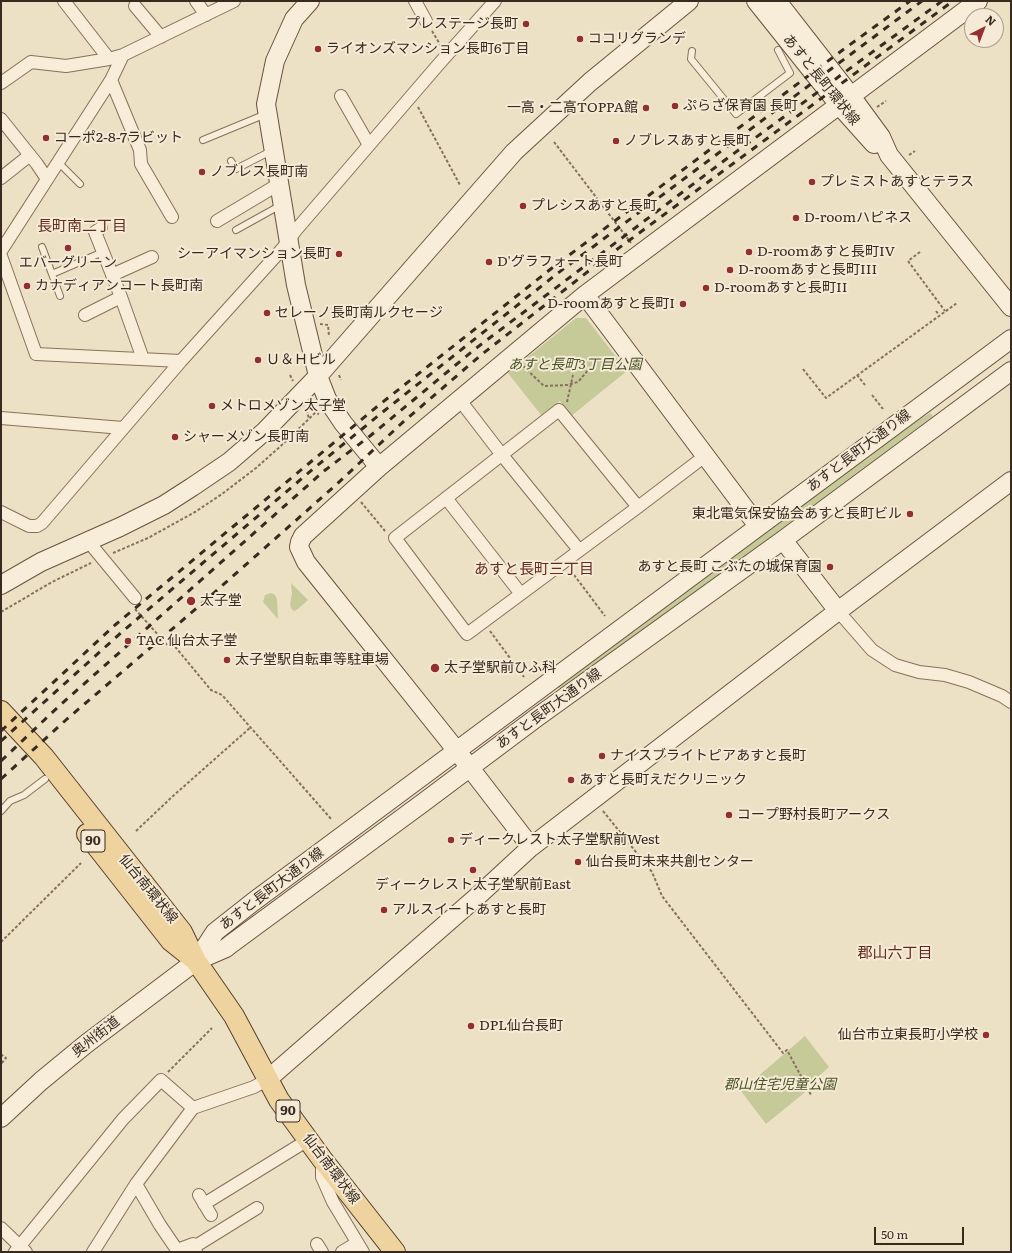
<!DOCTYPE html>
<meta charset="utf-8">
<style>
body{margin:0}
#map{position:relative;width:1012px;height:1253px;overflow:hidden;background:#ece0c5;font-family:Literata,serif}
canvas{display:block}
.frame{position:absolute;inset:0;border:2px solid #382a1f;pointer-events:none}
.north{position:absolute;left:964px;top:8px;width:40px;height:40px;box-sizing:border-box;background:#f4ead5;border:1px solid #a99d8c;border-radius:50%;rotate:42deg;font-size:11px;font-weight:700;line-height:16px;text-align:center;color:#382a1f}
.north::after{content:'';display:block;margin:auto;width:14px;height:18px;background:#932e32;clip-path:polygon(50% 0,100% 100%,50% 72%,0 100%)}
.scale{position:absolute;left:874px;top:1227px;width:90px;height:18px;box-sizing:border-box;border:2px solid #382a1f;border-top:0;padding-left:5px;font-size:12px;line-height:14px;white-space:nowrap;color:#382a1f;-webkit-text-stroke:3px #f4ead5;paint-order:stroke}
</style>
<div id="map">
<canvas width="1012" height="1253"></canvas>
<div class="frame"></div>
<div class="north">N</div>
<div class="scale">50 m</div>
</div>
<script>
const ctx = document.querySelector('canvas').getContext('2d');
ctx.lineJoin = 'round';
function fillPath(path, color) {
  ctx.fillStyle = color;
  ctx.fill(path, 'evenodd');
}
function toPath(rows) {
  const path = new Path2D();
  for (const r of rows) {
    path.moveTo(r[0], r[1]);
    for (let i = 2; i < r.length; i += 2) path.lineTo(r[i], r[i + 1]);
  }
  return path;
}
function stroke(path, color, width, dash) {
  ctx.strokeStyle = color;
  ctx.lineWidth = width;
  ctx.lineCap = dash ? 'butt' : 'round';
  ctx.setLineDash(dash || []);
  ctx.stroke(path);
}
function write(font, color, halo, rows, align = 'center') {
  ctx.font = font + ' Literata,"Noto Sans JP",serif';
  ctx.lineWidth = 4;
  ctx.setLineDash([]);
  ctx.textBaseline = 'middle';
  ctx.strokeStyle = halo;
  ctx.fillStyle = color;
  for (const [text, x, y, turn = 0] of rows) {
    ctx.save();
    ctx.translate(x, y);
    ctx.rotate((+turn || 0) * Math.PI / 180);
    ctx.textAlign = isNaN(turn) ? turn : align;
    if (halo) ctx.strokeText(text, 0, 0);
    ctx.fillText(text, 0, 0);
    ctx.restore();
  }
}
const green = toPath([
 [576,318,586,318,627,371,571,416,560,401,541,415,508,373],
 [930,413,933,416,589,672,560,689,558,687,909,426],
 [291,583,308,600,298,609,294,611,291,608,290,604,292,594],
 [271,593,275,595,277,599,278,619,263,602,265,595],
 [805,1036,829,1067,810,1084,804,1093,766,1124,741,1091]
]);
const path = toPath([
 [432,31,441,46],
 [418,107,460,185],
 [877,107,886,101],
 [554,142,631,243],
 [909,155,915,151],
 [920,252,908,261,945,311],
 [936,311,939,315],
 [320,324,328,325,329,336],
 [523,366,544,386,567,385,578,382,595,362,605,360,616,361],
 [803,369,826,398,957,303],
 [290,375,293,381],
 [339,375,341,380],
 [857,375,865,385],
 [872,395,883,409],
 [567,402,573,375],
 [306,410,309,418],
 [361,502,385,531],
 [113,553,148,538,195,512,222,494,256,468,283,444,315,413,319,414],
 [571,571,605,616],
 [220,602,231,593],
 [135,609,168,646],
 [1,612,52,582,91,563],
 [490,631,524,677],
 [172,643,211,690,222,695,332,820],
 [603,811,652,872,662,896,783,1053,787,1050,811,1095],
 [136,831,173,796,251,727],
 [1,942,81,863],
 [1,1056,2,1055,6,1058,1,1064],
 [168,1072,212,1028]
]);
const lane = toPath([
 [692,51,691,59,736,114,790,73,778,50],
 [203,140,266,114],
 [231,161,236,169,273,150],
 [58,162,80,184],
 [236,230,281,205],
 [42,247,52,274],
 [60,296,52,274,103,252],
 [1,811,10,801,24,795,45,779]
]);
const street = toPath([
 [64,1,109,59],
 [196,1,206,15],
 [415,1,426,21],
 [135,6,161,37],
 [111,80,140,150,141,164,172,217],
 [1,83,31,62,66,66,109,59,123,55,234,1],
 [341,96,369,145],
 [1,119,37,164,47,179],
 [1,178,30,155],
 [217,221,279,184],
 [101,228,95,232,121,297,143,359],
 [1,251,111,80,123,55],
 [1,256,36,354,181,361],
 [112,275,152,257],
 [85,315,121,297],
 [459,399,502,455,579,550],
 [1,418,123,428],
 [446,498,521,594],
 [638,507,559,410,395,538,467,634,638,507,705,456],
 [1,512,29,526,37,526,42,523,181,361,283,248,296,230,438,65,495,1],
 [88,541,135,598],
 [838,611,872,650,895,665,919,672,945,675,969,682,1002,696,1011,702],
 [322,1160,322,1177,333,1202,363,1252],
 [136,1184,160,1225,177,1250,193,1244,196,1252],
 [199,1195,211,1215],
 [204,1204,308,1140],
 [1,1228,26,1252],
 [317,1244,322,1252],
 [194,1247,257,1208],
 [15,1252,123,1119,161,1080,193,1108],
 [93,1252,136,1184,193,1108,254,1087,268,1079],
 [342,1252,357,1243]
]);
const secondary = toPath([
 [310,1,294,19,275,61,266,104,296,285,318,376,327,399,343,423,379,467],
 [756,1,839,105,874,144],
 [777,1,851,96,881,137,889,155,1011,307],
 [851,96,978,1],
 [585,295,758,526],
 [783,540,838,611],
 [1,585,41,562,120,527,164,505,192,487,229,462,265,431,318,376,514,152,590,82,689,1],
 [531,847,457,751,306,562,299,547,300,542,303,536,379,467,585,295,839,105],
 [196,961,215,932,253,902,1011,339],
 [268,1079,479,895,531,847,838,611,1011,481],
 [1,1118,41,1081,86,1044,196,961,226,948,231,944,424,802,536,718,783,540,1011,371]
]);
const primary = toPath([
 [1,711,44,757,182,932,196,961,234,1016,279,1100,322,1159,395,1252],
 [87,834,171,941,191,957]
]);
const rail = toPath([
 [1,731,115,625,379,405,552,268,844,49,910,1],
 [1,741,123,631,313,469,384,411,558,273,922,1],
 [1,761,58,707,324,471,370,436,475,349,725,160,942,1],
 [1,779,67,719,198,607,337,484,402,423,481,355,604,259,953,1]
]);
const markers = [
 [526,24,4,"#932e32"],
 [580,39,4,"#932e32"],
 [318,49,4,"#932e32"],
 [675,106,4,"#932e32"],
 [646,108,4,"#932e32"],
 [46,138,4,"#932e32"],
 [616,141,4,"#932e32"],
 [202,172,4,"#932e32"],
 [812,182,4,"#932e32"],
 [523,206,4,"#932e32"],
 [796,218,4,"#932e32"],
 [68,248,4,"#932e32"],
 [749,252,4,"#932e32"],
 [339,254,4,"#932e32"],
 [489,262,4,"#932e32"],
 [730,270,4,"#932e32"],
 [27,286,4,"#932e32"],
 [706,288,4,"#932e32"],
 [683,304,4,"#932e32"],
 [267,313,4,"#932e32"],
 [258,360,4,"#932e32"],
 [212,406,4,"#932e32"],
 [175,437,4,"#932e32"],
 [910,514,4,"#932e32"],
 [830,567,4,"#932e32"],
 [191,601,5,"#932e32"],
 [128,641,4,"#932e32"],
 [227,660,4,"#932e32"],
 [435,668,5,"#932e32"],
 [602,756,4,"#932e32"],
 [571,780,4,"#932e32"],
 [729,815,4,"#932e32"],
 [451,840,4,"#932e32"],
 [578,862,4,"#932e32"],
 [473,870,4,"#932e32"],
 [384,910,4,"#932e32"],
 [471,1026,4,"#932e32"],
 [986,1035,4,"#932e32"]
];
const shields = [
 [93,841,24],
 [288,1111,24]
];
const shieldNames = [
 ["90",93,841],
 ["90",288,1111]
];
const poiNames = [
 ["プレステージ長町",518,24,"right"],
 ["ココリグランデ",588,39],
 ["ライオンズマンション長町6丁目",326,49],
 ["ぷらざ保育園 長町",683,106],
 ["一高・二高TOPPA館",638,108,"right"],
 ["コーポ2-8-7ラビット",54,138],
 ["ノブレスあすと長町",624,141],
 ["ノブレス長町南",210,172],
 ["プレミストあすとテラス",820,182],
 ["プレシスあすと長町",531,206],
 ["D-roomハピネス",804,218],
 ["D-roomあすと長町IV",757,252],
 ["シーアイマンション長町",331,254,"right"],
 ["D'グラフォート長町",497,262],
 ["エバーグリーン",68,263,"center"],
 ["D-roomあすと長町III",738,270],
 ["カナディアンコート長町南",35,286],
 ["D-roomあすと長町II",714,288],
 ["D-roomあすと長町I",675,304,"right"],
 ["セレーノ長町南ルクセージ",275,313],
 ["Ｕ＆Ｈビル",266,360],
 ["メトロメゾン太子堂",220,406],
 ["シャーメゾン長町南",183,437],
 ["東北電気保安協会あすと長町ビル",902,514,"right"],
 ["あすと長町 こぶたの城保育園",822,567,"right"],
 ["太子堂",200,601],
 ["TAC 仙台太子堂",136,641],
 ["太子堂駅自転車等駐車場",235,660],
 ["太子堂駅前ひふ科",444,668],
 ["ナイスブライトピアあすと長町",610,756],
 ["あすと長町えだクリニック",579,780],
 ["コープ野村長町アークス",737,815],
 ["ディークレスト太子堂駅前West",459,840],
 ["仙台長町未来共創センター",586,862],
 ["ディークレスト太子堂駅前East",473,885,"center"],
 ["アルスイートあすと長町",392,910],
 ["DPL仙台長町",479,1026],
 ["仙台市立東長町小学校",978,1035,"right"]
];
const streetNames = [
 ["あすと長町環状線",821,80,51],
 ["あすと長町大通り線",859,451,-37],
 ["あすと長町大通り線",549,709,-36],
 ["仙台南環状線",148,889,51],
 ["あすと長町大通り線",272,889,-37],
 ["奥州街道",96,1037,-38],
 ["仙台南環状線",331,1169,53]
];
const parkNames = [
 ["あすと長町3丁目公園",575,365],
 ["郡山住宅児童公園",780,1085]
];
const neighbourhoodNames = [
 ["長町南二丁目",82,227],
 ["あすと長町三丁目",534,570],
 ["郡山六丁目",895,954]
];
fillPath(green, '#c6ca99');
stroke(lane, '#87715c', 8);
stroke(street, '#87715c', 14);
stroke(secondary, '#69533f', 20);
stroke(primary, '#554030', 22);
stroke(path, '#87715c', 2, [3, 2]);
stroke(lane, '#f7edd8', 6);
stroke(street, '#f7edd8', 12);
stroke(secondary, '#f7edd8', 18);
stroke(primary, '#eed39f', 20);
stroke(rail, '#382a1f', 3, [7, 7]);
for (const [x, y, r, color] of markers) {
  const dot = new Path2D();
  dot.arc(x, y, r, 0, 2 * Math.PI);
  ctx.fillStyle = color;
  ctx.fill(dot);
  stroke(dot, '#f4ead5', 1.5);
}
for (const [x, y, w] of shields) {
  const box = new Path2D();
  box.roundRect(x - w / 2, y - 11, w, 22, 3);
  ctx.fillStyle = '#f4ead5';
  ctx.fill(box);
  stroke(box, '#382a1f', 1);
}
write('bold 13px', '#382a1f', null, shieldNames);
write('14px', '#382a1f', '#f4ead5', poiNames, 'left');
write('14px', '#382a1f', '#f4ead5', streetNames);
write('italic 14px', '#495327', '#f4ead5', parkNames);
write('15px', '#622c20', '#f4ead5', neighbourhoodNames);
</script>
